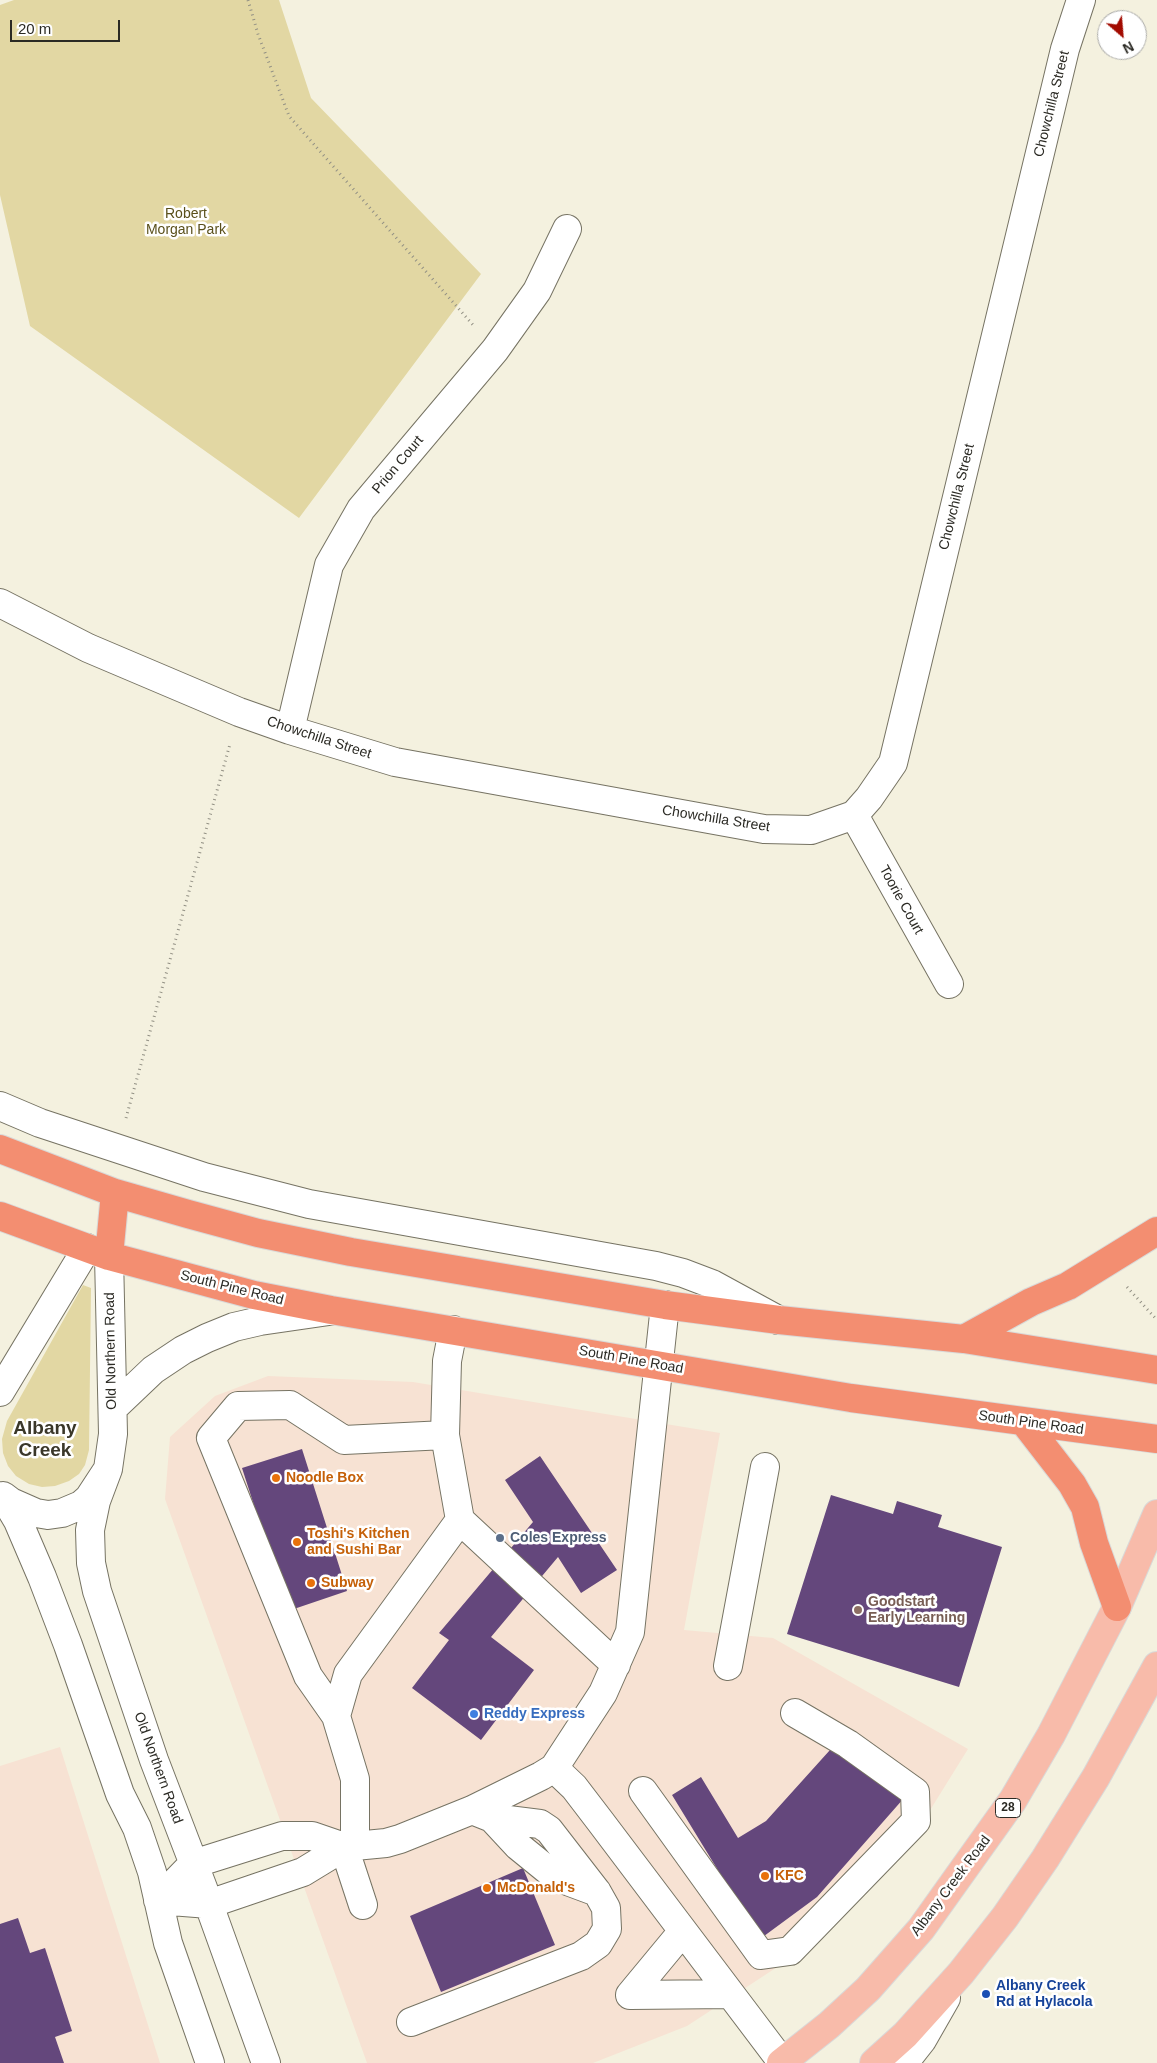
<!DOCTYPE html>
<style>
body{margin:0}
#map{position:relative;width:1157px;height:2063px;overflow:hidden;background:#f4f1df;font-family:Helvetica,sans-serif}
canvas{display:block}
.north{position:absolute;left:1097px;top:10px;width:50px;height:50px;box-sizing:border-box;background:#fff;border:1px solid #aaaaa7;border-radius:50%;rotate:153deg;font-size:14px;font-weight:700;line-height:20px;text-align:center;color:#2b2a24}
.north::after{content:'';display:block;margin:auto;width:18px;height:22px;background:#a20b00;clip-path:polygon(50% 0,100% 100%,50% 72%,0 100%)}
.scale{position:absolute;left:10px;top:20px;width:110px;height:22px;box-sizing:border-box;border:2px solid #2b2a24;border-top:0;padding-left:6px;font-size:15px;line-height:18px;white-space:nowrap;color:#2b2a24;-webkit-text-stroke:4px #fff;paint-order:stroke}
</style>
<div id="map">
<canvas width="1157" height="2063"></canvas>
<div class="north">N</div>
<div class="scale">20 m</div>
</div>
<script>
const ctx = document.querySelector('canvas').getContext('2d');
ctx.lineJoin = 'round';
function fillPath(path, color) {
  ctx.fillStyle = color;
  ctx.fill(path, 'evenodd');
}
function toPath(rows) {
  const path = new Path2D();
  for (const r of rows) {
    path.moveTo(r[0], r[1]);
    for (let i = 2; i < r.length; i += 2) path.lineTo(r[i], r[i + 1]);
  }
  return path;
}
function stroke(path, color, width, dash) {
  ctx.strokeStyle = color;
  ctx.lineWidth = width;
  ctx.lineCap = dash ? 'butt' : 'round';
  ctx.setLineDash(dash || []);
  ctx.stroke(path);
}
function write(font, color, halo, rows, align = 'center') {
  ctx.font = font + ' Helvetica,sans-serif';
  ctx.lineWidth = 5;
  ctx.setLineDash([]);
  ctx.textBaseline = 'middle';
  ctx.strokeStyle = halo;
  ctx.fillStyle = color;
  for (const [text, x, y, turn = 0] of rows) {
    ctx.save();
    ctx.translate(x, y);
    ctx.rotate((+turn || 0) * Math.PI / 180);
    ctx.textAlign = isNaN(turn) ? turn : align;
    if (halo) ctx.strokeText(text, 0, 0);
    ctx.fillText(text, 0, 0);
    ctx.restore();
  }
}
const commercial = toPath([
 [268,1376,413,1382,720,1433,684,1630,773,1638,968,1749,914,1836,788,1960,687,2026,593,2063,367,2063,165,1499,170,1437,215,1396],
 [60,1747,160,2063,0,2063,0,1766]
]);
const green = toPath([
 [14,0,279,0,311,98,481,274,299,518,30,326,0,195,0,5],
 [83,1285,91,1288,89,1450,85,1465,79,1474,69,1481,55,1486,42,1487,29,1484,16,1476,8,1466,3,1453,2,1439,7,1421]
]);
const building = toPath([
 [302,1449,347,1591,288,1611,242,1468],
 [540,1456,617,1570,581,1593,558,1557,491,1637,534,1670,481,1740,412,1688,449,1640,439,1633,533,1522,505,1480],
 [831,1495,893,1514,897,1501,942,1515,938,1527,1002,1547,959,1687,787,1634],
 [839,1740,904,1798,817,1897,760,1939,672,1795,701,1777,738,1838,766,1821],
 [523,1868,555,1945,441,1992,410,1916],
 [18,1918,30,1953,45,1948,72,2031,55,2037,64,2063,0,2063,0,1924]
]);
const path = toPath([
 [248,0,258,34,289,116,473,325],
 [126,1118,230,744],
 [1127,1287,1157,1320]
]);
const minor = toPath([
 [0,603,88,648,239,712,290,730,395,762,764,829,811,830,854,815,869,798,893,763,1065,49,1081,0],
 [290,730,329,565,361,509,495,350,537,291,567,229],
 [854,815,949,984],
 [0,1106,40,1123,204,1177,309,1204,656,1266,683,1273,712,1284,778,1320],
 [453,1330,447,1361,445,1435,460,1520,616,1665],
 [0,1392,87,1248],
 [113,1408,153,1370,183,1350,207,1338,234,1327,260,1321,329,1311],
 [108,1469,96,1501,90,1530,91,1563,97,1591,154,1760,203,1888,266,2063],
 [3,1496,11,1502,36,1513,48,1515,62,1513,81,1505,89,1498,108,1469,113,1434,109,1256],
 [4,1497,18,1521,42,1577,68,1645,120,1794,137,1828,152,1872,168,1943,210,2063],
 [728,1666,765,1467],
 [336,1716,348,1674,460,1520],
 [554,1768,574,1787,600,1821,782,2062],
 [643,1791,761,1955,790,1951,916,1821,915,1792,848,1744,795,1713],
 [492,1818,518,1846,550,1872,570,1882,597,1892],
 [355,1846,355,1779,336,1716,308,1676,211,1438,238,1406,290,1405,344,1440,445,1435],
 [344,1847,363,1905],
 [158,1900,193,1864,282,1836,312,1836,344,1847,386,1843,400,1839,472,1810,541,1776,554,1768,603,1693,630,1632,665,1305],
 [158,1900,209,1904,303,1872,344,1847],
 [630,1995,730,1994],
 [630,1995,683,1931],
 [411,2022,581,1956,598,1944,607,1929,606,1908,597,1892,549,1830,540,1824,492,1818,472,1810],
 [904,2063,922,2040,946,1998]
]);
const major = toPath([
 [781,2063,829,2025,868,1989,921,1929,1013,1800,1051,1735,1117,1607,1157,1514],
 [874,2063,905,2035,961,1973,1005,1917,1045,1859,1096,1777,1157,1666]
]);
const highway = toPath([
 [0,1149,115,1193,188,1214,258,1233,351,1252,665,1305,779,1320,964,1339,1157,1370],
 [0,1216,109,1256,254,1295,331,1310,851,1398,1157,1439],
 [109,1256,115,1193],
 [964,1339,1031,1302,1068,1286,1157,1231],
 [1024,1422,1072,1484,1085,1507,1094,1543,1117,1607]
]);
const markers = [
 [276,1478,5,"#e8710a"],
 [500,1538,5,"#5c6f8a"],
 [297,1542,5,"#e8710a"],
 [311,1583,5,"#e8710a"],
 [858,1610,5,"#8d6e63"],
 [474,1714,5,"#3f7fe0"],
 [765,1876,5,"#e8710a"],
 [487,1888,5,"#e8710a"],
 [986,1994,5,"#1a4fb4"]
];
const shields = [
 [1008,1808,25]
];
const shieldNames = [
 ["28",1008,1808]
];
const streetNames = [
 ["Chowchilla Street",1052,104,-76],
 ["Prion Court",398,465,-50],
 ["Chowchilla Street",957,497,-76],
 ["Chowchilla Street",319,738,18],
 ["Chowchilla Street",716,819,9],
 ["Toorie Court",901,900,61],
 ["South Pine Road",232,1288,14],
 ["Old Northern Road",111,1351,-91],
 ["South Pine Road",631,1360,10],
 ["South Pine Road",1031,1423,8],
 ["Old Northern Road",158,1768,70],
 ["Albany Creek Road",951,1886,-53]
];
const parkNames = [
 ["Robert",186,214],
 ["Morgan Park",186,230]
];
const foodNames = [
 ["Noodle Box",286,1478],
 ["Toshi's Kitchen",307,1534],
 ["and Sushi Bar",307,1550],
 ["Subway",321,1583],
 ["KFC",775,1876],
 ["McDonald's",497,1888]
];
const serviceNames = [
 ["Coles Express",510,1538]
];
const educationNames = [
 ["Goodstart",868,1602],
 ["Early Learning",868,1618]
];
const shopNames = [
 ["Reddy Express",484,1714]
];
const transitNames = [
 ["Albany Creek",996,1986],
 ["Rd at Hylacola",996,2002]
];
const districtNames = [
 ["Albany",45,1429],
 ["Creek",45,1451]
];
fillPath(commercial, '#f7e2d3');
fillPath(green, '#e2d7a3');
fillPath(building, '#64477c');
stroke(minor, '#767363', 30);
stroke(major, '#d9d9d8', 30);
stroke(highway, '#d9d9d8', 30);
stroke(path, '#929084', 3, [1, 4]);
stroke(minor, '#fff', 28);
stroke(major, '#f8bbaa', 28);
stroke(highway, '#f38e71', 28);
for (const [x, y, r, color] of markers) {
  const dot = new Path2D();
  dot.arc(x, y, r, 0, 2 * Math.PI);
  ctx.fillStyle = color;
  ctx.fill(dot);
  stroke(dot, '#fff', 2);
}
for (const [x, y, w] of shields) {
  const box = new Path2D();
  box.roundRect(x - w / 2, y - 9.5, w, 19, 4);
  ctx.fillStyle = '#fff';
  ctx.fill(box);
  stroke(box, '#2b2a24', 1);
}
write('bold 12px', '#2b2a24', null, shieldNames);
write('14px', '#2b2a24', '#fff', streetNames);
write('14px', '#5a501b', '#fff', parkNames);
write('bold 14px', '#c56008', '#fff', foodNames, 'left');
write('bold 14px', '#4e5e75', '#fff', serviceNames, 'left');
write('bold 14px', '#785e54', '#fff', educationNames, 'left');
write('bold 14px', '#366cbe', '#fff', shopNames, 'left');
write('bold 14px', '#164399', '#fff', transitNames, 'left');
write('bold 19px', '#3a3729', '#fff', districtNames);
</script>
